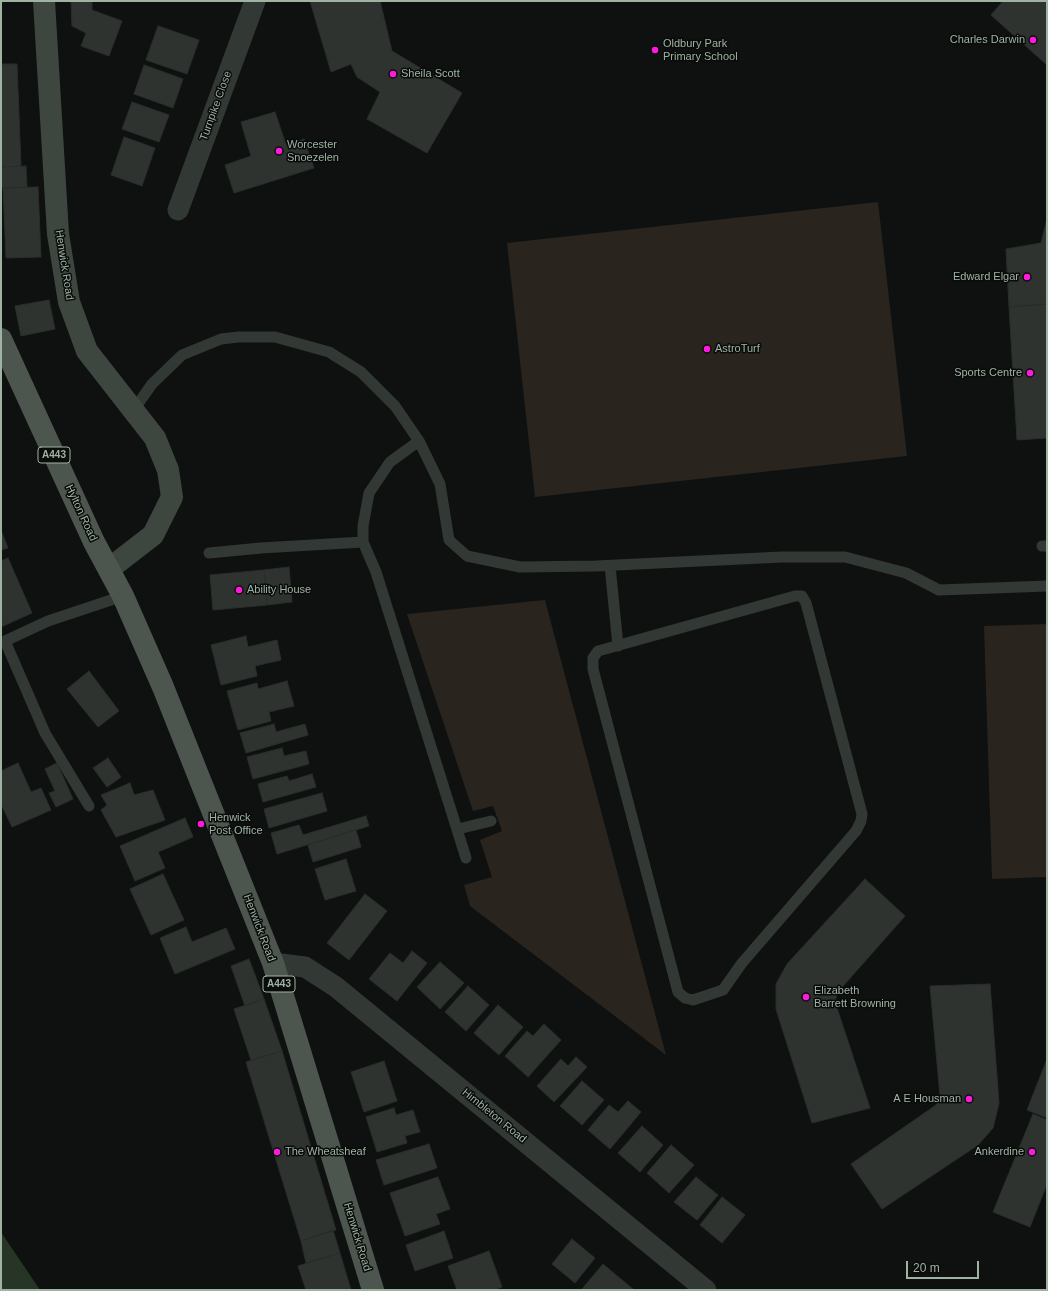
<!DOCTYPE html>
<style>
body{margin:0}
#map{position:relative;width:1048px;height:1291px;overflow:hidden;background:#0f1110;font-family:Arial,sans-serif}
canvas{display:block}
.frame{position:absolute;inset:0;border:2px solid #9fb3a2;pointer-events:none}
.scale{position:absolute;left:906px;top:1261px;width:73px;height:18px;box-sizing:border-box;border:2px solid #9fb3a2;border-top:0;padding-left:5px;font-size:12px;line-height:14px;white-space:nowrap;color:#9fb3a2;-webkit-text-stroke:3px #0a0c0b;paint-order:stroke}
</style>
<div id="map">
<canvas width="1048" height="1291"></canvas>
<div class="frame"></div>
<div class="scale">20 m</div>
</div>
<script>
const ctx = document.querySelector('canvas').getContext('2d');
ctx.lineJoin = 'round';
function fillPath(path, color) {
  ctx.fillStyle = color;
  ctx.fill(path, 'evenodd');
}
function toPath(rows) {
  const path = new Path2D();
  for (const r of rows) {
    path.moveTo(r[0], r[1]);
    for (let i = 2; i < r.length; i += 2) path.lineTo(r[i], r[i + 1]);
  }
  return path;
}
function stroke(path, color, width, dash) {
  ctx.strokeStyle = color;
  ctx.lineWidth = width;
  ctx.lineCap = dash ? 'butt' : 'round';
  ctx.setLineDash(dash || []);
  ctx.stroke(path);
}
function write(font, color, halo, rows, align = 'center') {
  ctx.font = font + ' Arial,sans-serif';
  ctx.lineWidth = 3;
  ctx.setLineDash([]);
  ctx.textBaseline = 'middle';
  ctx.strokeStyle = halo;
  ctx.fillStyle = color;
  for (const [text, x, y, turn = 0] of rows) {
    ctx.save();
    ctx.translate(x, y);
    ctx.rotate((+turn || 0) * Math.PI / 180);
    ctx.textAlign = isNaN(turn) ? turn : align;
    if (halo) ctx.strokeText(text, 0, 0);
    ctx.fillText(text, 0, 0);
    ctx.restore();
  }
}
const green = toPath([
 [878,202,907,456,535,497,507,243],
 [545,600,559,653,666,1055,470,906,464,885,492,877,480,840,502,831,493,806,473,811,407,614],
 [1047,624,1047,877,992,879,984,626]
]);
const water = toPath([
 [1,1232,40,1290,1,1290]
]);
const building = toPath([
 [71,1,92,1,92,10,122,21,109,56,81,46,86,33,72,26,71,1],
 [310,1,380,1,392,51,462,93,427,153,367,119,380,92,357,77,351,64,331,72,310,1],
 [1003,1,1047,1,1047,65,991,15,1003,1],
 [158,26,199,40,187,74,146,60,158,26],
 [1,64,17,64,21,166,1,167,1,64],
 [144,65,183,79,173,108,134,94,144,65],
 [132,102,169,115,159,142,122,129,132,102],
 [275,112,286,145,304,139,314,168,234,193,225,165,251,156,241,122,275,112],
 [124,137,155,148,142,186,111,175,124,137],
 [26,166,27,187,1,188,1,167,26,166],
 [38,187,41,257,6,258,3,188,38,187],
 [1047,218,1047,304,1009,307,1006,249,1041,243,1047,218],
 [49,300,55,329,21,336,15,306,49,300],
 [1047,304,1047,438,1017,440,1009,307,1047,304],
 [1,530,8,548,1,550,1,530],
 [8,558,32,613,1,627,1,561,8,558],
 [289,567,292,602,267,605,264,570,289,567],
 [264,570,267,605,213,610,210,575,264,570],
 [246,636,248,647,277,640,281,660,255,666,257,676,221,685,211,645,246,636],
 [89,671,119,711,98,727,67,689,89,671],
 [287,681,294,706,269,712,271,721,238,730,227,691,257,683,258,689,287,681],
 [274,724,276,732,305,724,308,735,246,753,240,733,274,724],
 [282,748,284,756,306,751,309,764,253,779,247,757,282,748],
 [108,758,121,777,107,787,93,768,108,758],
 [18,763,31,792,41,788,51,810,12,827,1,804,1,771,18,763],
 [57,763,73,799,56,807,49,793,55,791,45,769,57,763],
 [312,774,316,787,263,802,258,784,287,776,289,781,312,774],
 [130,783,134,795,153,790,165,820,116,837,101,810,107,805,101,795,130,783],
 [322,793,327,811,269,828,264,809,322,793],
 [366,816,369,826,277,854,271,833,299,825,303,835,366,816],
 [185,818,193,837,158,852,165,868,135,881,120,846,185,818],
 [356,830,361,847,313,862,308,845,356,830],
 [346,859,356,891,325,900,315,869,346,859],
 [163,874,184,920,151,935,130,889,163,874],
 [865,879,905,916,837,993,835,1002,870,1108,812,1123,776,1009,776,984,787,964,865,879],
 [365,894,387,911,349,960,327,943,365,894],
 [186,927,192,942,226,928,235,949,175,974,160,938,186,927],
 [412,951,427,963,397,1001,369,979,390,953,403,963,412,951],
 [249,959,264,999,245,1006,231,966,249,959],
 [440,962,464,983,440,1009,417,987,440,962],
 [990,984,999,1103,993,1128,978,1145,882,1209,851,1164,936,1105,940,1096,930,986,990,984],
 [468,986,489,1005,466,1031,445,1012,468,986],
 [264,999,282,1051,251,1060,234,1009,264,999],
 [498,1005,523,1027,499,1055,474,1033,498,1005],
 [544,1024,561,1040,528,1077,505,1056,527,1031,533,1036,544,1024],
 [282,1051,336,1230,301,1241,246,1062,282,1051],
 [576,1057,587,1067,554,1102,537,1086,561,1059,568,1066,576,1057],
 [1047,1059,1047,1118,1027,1110,1047,1059],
 [384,1061,397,1101,364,1112,351,1072,384,1061],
 [582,1081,604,1100,582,1125,560,1106,582,1081],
 [628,1101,641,1112,610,1149,588,1130,609,1105,618,1112,628,1101],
 [394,1108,396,1115,413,1110,420,1132,405,1136,407,1143,377,1152,366,1117,394,1108],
 [1033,1114,1047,1120,1047,1184,1030,1227,993,1212,1033,1114],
 [642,1126,663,1145,640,1172,618,1153,642,1126],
 [429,1144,437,1168,384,1185,376,1160,429,1144],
 [671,1145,694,1165,669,1193,647,1173,671,1145],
 [438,1177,450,1209,436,1214,440,1224,405,1236,390,1193,438,1177],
 [696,1177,718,1195,697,1220,674,1202,696,1177],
 [722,1197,745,1215,722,1243,700,1225,722,1197],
 [333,1230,340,1253,306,1263,301,1241,333,1230],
 [444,1231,453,1258,415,1271,406,1245,444,1231],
 [572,1239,595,1258,575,1283,552,1264,572,1239],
 [489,1251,502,1287,494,1290,457,1290,448,1266,489,1251],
 [340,1253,351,1290,306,1290,298,1266,340,1253],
 [603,1264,634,1290,582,1289,603,1264]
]);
const lane = toPath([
 [133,411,152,384,182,355,221,339,238,337,275,337,329,352,361,372,395,406,419,441,440,484,449,540,467,556,520,567,596,566,782,557,845,557,906,573,939,590,1047,586],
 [419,441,390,462,369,493,363,526,363,542,376,572,466,858],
 [1042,546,1047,546],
 [209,553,261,548,363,542],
 [610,566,618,646],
 [795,596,802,596,806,603,862,814,861,821,856,831,742,963,723,990,693,1000,685,998,678,992,593,669,593,658,598,651,795,596],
 [89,806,45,733,5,641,48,621,123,596],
 [458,829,491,821]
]);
const street = toPath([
 [178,210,255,1],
 [273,963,305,967,336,987,706,1290]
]);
const secondary = toPath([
 [44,1,58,234,69,302,87,351,155,438,168,470,172,497,153,535,109,569]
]);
const primary = toPath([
 [1,339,94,542,123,596,163,687,273,963,373,1290]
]);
const markers = [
 [1033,40,4,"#ff19df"],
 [655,50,4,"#ff19df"],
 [393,74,4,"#ff19df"],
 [279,151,4,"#ff19df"],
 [1027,277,4,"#ff19df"],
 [707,349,4,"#ff19df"],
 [1030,373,4,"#ff19df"],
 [239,590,4,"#ff19df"],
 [201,824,4,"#ff19df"],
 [806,997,4,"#ff19df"],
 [969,1099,4,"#ff19df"],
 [277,1152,4,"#ff19df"],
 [1032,1152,4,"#ff19df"]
];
const shields = [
 [54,455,32],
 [279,984,32]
];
const shieldNames = [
 ["A443",54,455],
 ["A443",279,984]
];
const poiNames = [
 ["Charles Darwin",1025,40,"right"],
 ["Oldbury Park",663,44],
 ["Primary School",663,57],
 ["Sheila Scott",401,74],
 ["Worcester",287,145],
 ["Snoezelen",287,158],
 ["Edward Elgar",1019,277,"right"],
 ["AstroTurf",715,349],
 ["Sports Centre",1022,373,"right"],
 ["Ability House",247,590],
 ["Henwick",209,818],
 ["Post Office",209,831],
 ["Elizabeth",814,991],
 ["Barrett Browning",814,1004],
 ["A E Housman",961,1099,"right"],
 ["The Wheatsheaf",285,1152],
 ["Ankerdine",1024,1152,"right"]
];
const streetNames = [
 ["Turnpike Close",216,106,-70],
 ["Henwick Road",64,265,81],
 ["Hylton Road",81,513,65],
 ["Henwick Road",259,928,69],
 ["Himbleton Road",494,1116,39],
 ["Henwick Road",357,1237,73]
];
fillPath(green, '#29241e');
fillPath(water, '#263525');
fillPath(building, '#2e3330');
stroke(building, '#292d2b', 1);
stroke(lane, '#323834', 11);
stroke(street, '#323834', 21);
stroke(secondary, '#3e4640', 22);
stroke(primary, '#4c554e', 22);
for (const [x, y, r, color] of markers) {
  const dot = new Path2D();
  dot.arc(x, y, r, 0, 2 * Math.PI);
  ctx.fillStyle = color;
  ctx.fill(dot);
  stroke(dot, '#0a0c0b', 1.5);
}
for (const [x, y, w] of shields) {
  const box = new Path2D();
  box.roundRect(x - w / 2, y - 8, w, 16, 3);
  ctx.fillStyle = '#0a0c0b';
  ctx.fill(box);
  stroke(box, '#9fb3a2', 1);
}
write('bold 10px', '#9fb3a2', null, shieldNames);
write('11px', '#9fb3a2', '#0a0c0b', poiNames, 'left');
write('11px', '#9fb3a2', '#0a0c0b', streetNames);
</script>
